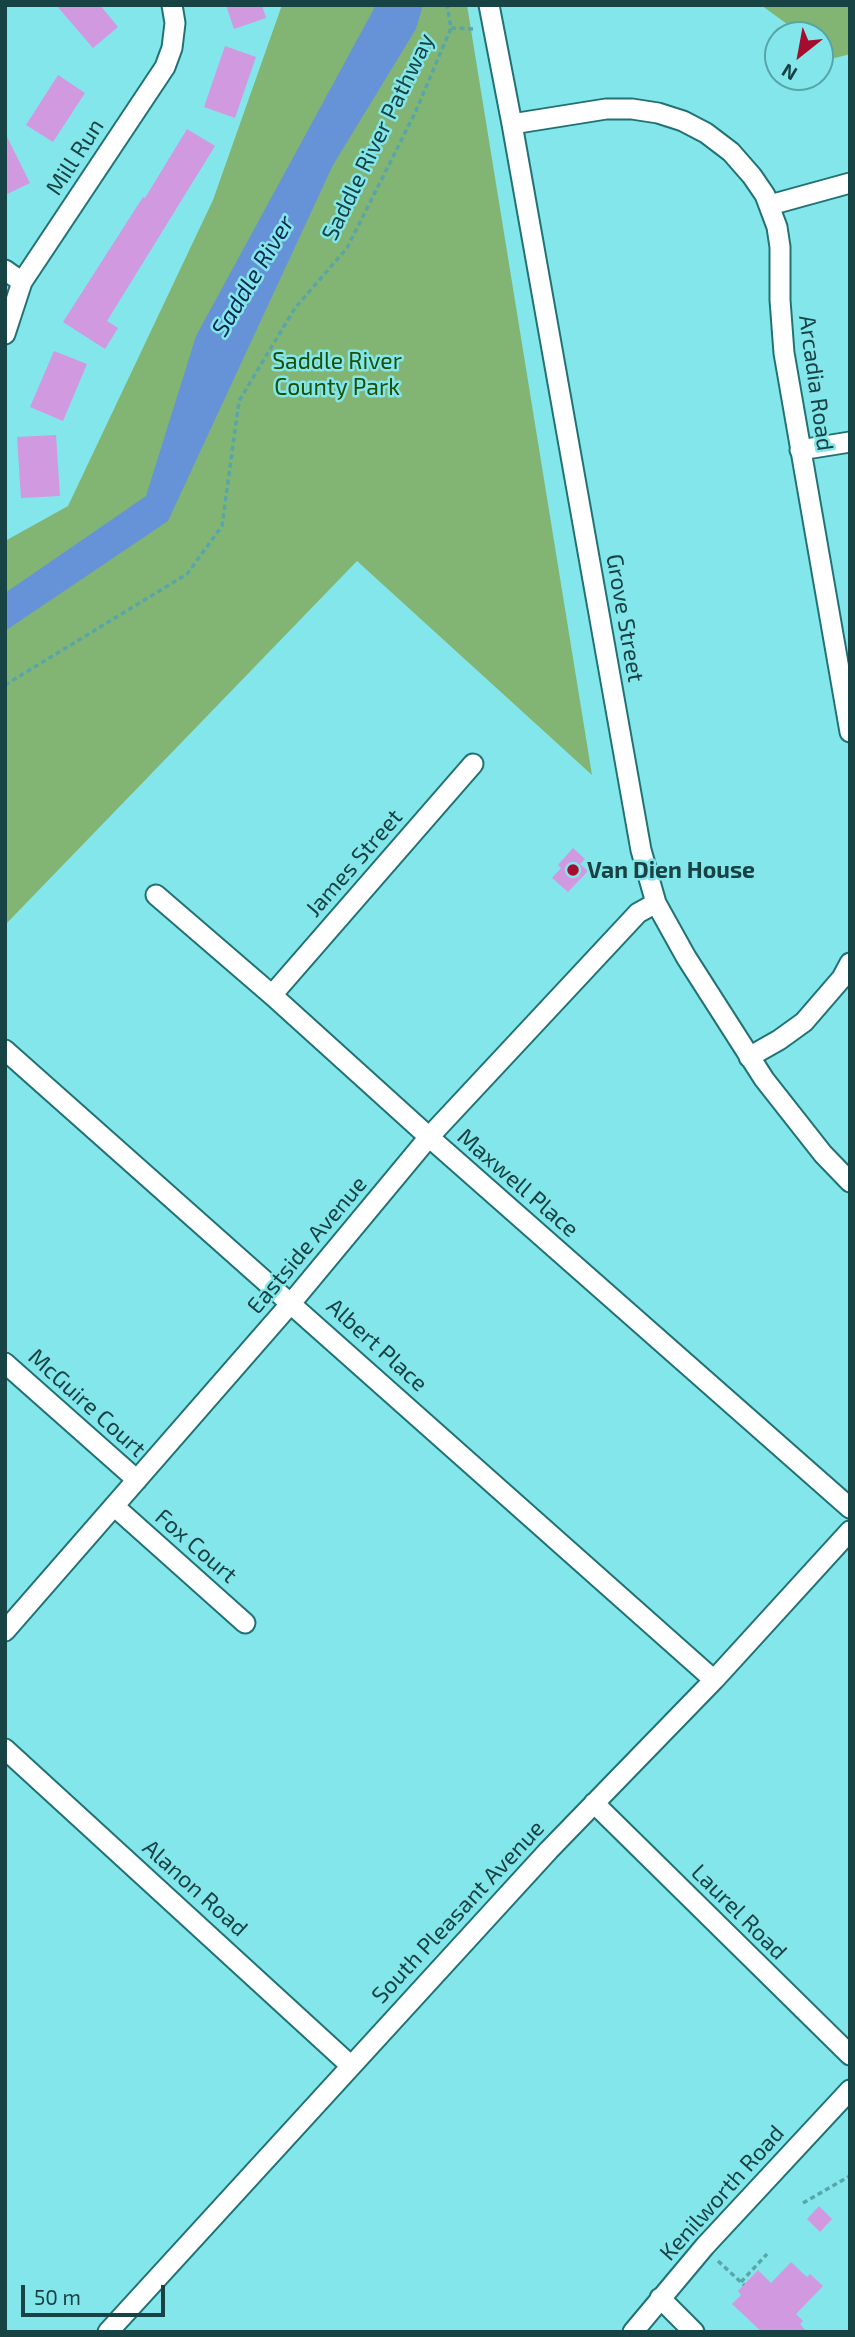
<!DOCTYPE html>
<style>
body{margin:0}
#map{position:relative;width:855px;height:2337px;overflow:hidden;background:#83e6ea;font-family:"Exo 2",sans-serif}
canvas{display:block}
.frame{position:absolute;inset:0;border:7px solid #184345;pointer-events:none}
.north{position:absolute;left:764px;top:21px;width:70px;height:70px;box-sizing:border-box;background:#83e6ea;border:2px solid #58a5a8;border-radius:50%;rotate:211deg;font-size:19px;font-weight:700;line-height:28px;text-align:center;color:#184345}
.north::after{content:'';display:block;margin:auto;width:24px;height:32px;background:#a60c2e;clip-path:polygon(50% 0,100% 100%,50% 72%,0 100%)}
.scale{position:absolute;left:21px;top:2285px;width:144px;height:32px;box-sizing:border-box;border:4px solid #184345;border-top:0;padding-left:9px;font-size:21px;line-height:24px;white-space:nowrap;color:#184345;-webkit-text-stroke:5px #83e6ea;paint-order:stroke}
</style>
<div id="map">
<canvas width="855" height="2337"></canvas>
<div class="frame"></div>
<div class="north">N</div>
<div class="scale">50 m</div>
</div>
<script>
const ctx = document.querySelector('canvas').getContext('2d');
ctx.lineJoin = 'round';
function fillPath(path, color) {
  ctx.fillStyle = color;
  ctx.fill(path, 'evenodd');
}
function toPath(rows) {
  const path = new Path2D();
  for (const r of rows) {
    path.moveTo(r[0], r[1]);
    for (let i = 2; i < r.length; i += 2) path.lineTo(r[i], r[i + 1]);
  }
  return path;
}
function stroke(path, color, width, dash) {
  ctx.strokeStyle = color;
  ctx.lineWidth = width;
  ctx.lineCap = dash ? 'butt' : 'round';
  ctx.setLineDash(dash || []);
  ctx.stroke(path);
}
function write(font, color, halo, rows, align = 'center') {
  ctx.font = font + ' "Exo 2",sans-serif';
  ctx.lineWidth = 5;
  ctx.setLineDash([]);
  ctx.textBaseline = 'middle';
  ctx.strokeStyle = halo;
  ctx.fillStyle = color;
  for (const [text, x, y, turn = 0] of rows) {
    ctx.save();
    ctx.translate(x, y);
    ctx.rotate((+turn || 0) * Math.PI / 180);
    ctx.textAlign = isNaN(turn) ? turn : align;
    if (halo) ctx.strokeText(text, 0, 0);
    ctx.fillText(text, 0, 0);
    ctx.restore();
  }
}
const green = toPath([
 [282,5,467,5,592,775,357,561,5,925,5,541,68,506,213,200],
 [761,5,850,5,850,54,835,58,820,48,820,35,802,35]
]);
const water = toPath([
 [376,5,423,5,416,29,333,165,168,521,5,631,5,593,146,496,196,336]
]);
const building = toPath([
 [56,5,100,5,118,27,93,48],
 [226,5,262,5,266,18,234,29],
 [225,46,256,57,235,118,204,107],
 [58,75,85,93,53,142,26,125],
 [187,129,215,146,107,321,118,328,105,349,63,322,143,197,145,198],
 [5,133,30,183,5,195],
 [54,351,87,364,63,421,30,407],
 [56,435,60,496,21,498,17,437],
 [573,848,585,859,580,864,588,871,568,892,552,878,561,868,558,865],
 [819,2206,832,2219,820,2232,807,2219],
 [791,2262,807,2277,810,2274,823,2286,796,2314,803,2321,800,2324,807,2332,762,2332,732,2304,741,2295,738,2291,758,2270,771,2283]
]);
const path = toPath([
 [451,28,474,29],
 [5,685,187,574,222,526,239,401,295,308,347,248,415,113,451,28,447,5],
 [803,2203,850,2176],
 [718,2261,744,2285],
 [741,2282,767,2254]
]);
const minor = toPath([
 [489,5,512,124,641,850,656,903,686,957,764,1079,823,1154,850,1182],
 [512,124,606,109,632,109,658,113,683,121,706,133,731,152,752,176,765,195,777,227,780,247,780,300,784,353,850,732],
 [770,205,850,183],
 [5,270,22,282],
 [5,334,22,282,165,67,172,48,175,23,172,5],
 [800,450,850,442],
 [156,895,272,995,429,1137,850,1508],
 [272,995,473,764],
 [5,1050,714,1680],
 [749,1057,779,1040,804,1022,842,978,850,963],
 [5,1363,137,1480],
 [114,1506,245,1623],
 [5,1631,292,1302,429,1137,638,913,656,903],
 [5,1749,350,2065],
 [594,1803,850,2055],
 [660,2298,694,2332],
 [108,2332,549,1850,714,1680,850,1531],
 [633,2332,705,2246,850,2090]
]);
const markers = [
 [573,870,7,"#a60c2e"]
];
const streetNames = [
 ["Saddle River Pathway",378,137,-64],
 ["Mill Run",75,157,-57],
 ["Arcadia Road",816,383,82],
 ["Grove Street",625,618,80],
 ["James Street",354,863,-49],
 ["Maxwell Place",518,1183,41],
 ["Eastside Avenue",307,1245,-50],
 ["Albert Place",377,1345,42],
 ["McGuire Court",87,1403,42],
 ["Fox Court",196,1546,41],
 ["Alanon Road",195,1888,42],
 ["South Pleasant Avenue",458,1912,-47],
 ["Laurel Road",739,1912,45],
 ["Kenilworth Road",722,2193,-48]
];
const parkNames = [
 ["Saddle River",337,361],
 ["County Park",337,387]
];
const poiNames = [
 ["Van Dien House",587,870]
];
const waterNames = [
 ["Saddle River",253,276,-59]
];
fillPath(green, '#82b573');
fillPath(water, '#6693d8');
fillPath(building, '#d099e0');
stroke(minor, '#227275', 23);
stroke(path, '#59a6a9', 3.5, [5, 3.5]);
stroke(minor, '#fff', 19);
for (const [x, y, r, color] of markers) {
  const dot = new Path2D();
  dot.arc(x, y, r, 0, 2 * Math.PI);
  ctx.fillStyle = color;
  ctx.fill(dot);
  stroke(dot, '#83e6ea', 2.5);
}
write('23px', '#184345', '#83e6ea', streetNames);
write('23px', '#1c5004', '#83e6ea', parkNames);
write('bold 23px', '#184345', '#83e6ea', poiNames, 'left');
write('italic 24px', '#0a2853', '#83e6ea', waterNames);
</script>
